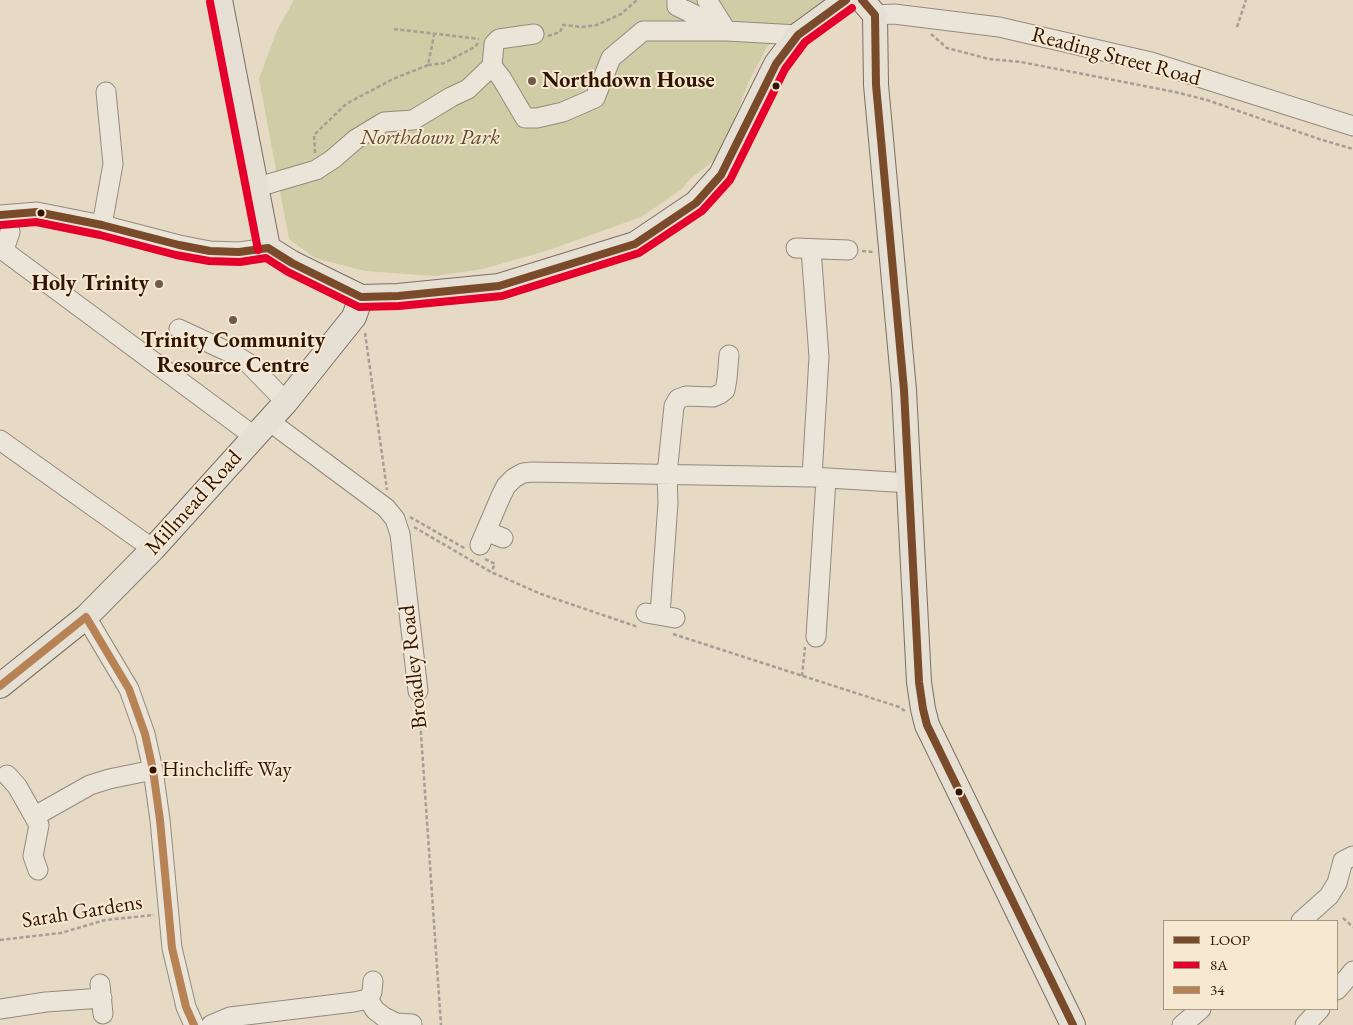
<!DOCTYPE html>
<style>
body{margin:0}
#map{position:relative;width:1353px;height:1025px;overflow:hidden;background:#e6dac5;font-family:"EB Garamond",serif}
canvas{display:block}
.legend{position:absolute;left:1163px;top:920px;width:175px;height:90px;box-sizing:border-box;background:#f7e9d1;border:1px solid #a7947f;margin:0;padding:6px 9px;list-style:none;font-size:15px;color:#301504}
.legend li{display:flex;align-items:center;gap:10px;height:25px}
.legend b{width:25px;border:1px solid #a7947f}
</style>
<div id="map">
<canvas width="1353" height="1025"></canvas>
<ul class="legend">
<li><b style="height:6px;background:#7a4b2a"></b>LOOP</li>
<li><b style="height:6px;background:#e4002b"></b>8A</li>
<li><b style="height:6px;background:#b78355"></b>34</li>
</ul>
</div>
<script>
const ctx = document.querySelector('canvas').getContext('2d');
ctx.lineJoin = 'round';
function fillPath(path, color) {
  ctx.fillStyle = color;
  ctx.fill(path, 'evenodd');
}
function toPath(rows) {
  const path = new Path2D();
  for (const r of rows) {
    path.moveTo(r[0], r[1]);
    for (let i = 2; i < r.length; i += 2) path.lineTo(r[i], r[i + 1]);
  }
  return path;
}
function stroke(path, color, width, dash) {
  ctx.strokeStyle = color;
  ctx.lineWidth = width;
  ctx.lineCap = dash ? 'butt' : 'round';
  ctx.setLineDash(dash || []);
  ctx.stroke(path);
}
function write(font, color, halo, rows, align = 'center') {
  ctx.font = font + ' "EB Garamond",serif';
  ctx.lineWidth = 4;
  ctx.setLineDash([]);
  ctx.textBaseline = 'middle';
  ctx.strokeStyle = halo;
  ctx.fillStyle = color;
  for (const [text, x, y, turn = 0] of rows) {
    ctx.save();
    ctx.translate(x, y);
    ctx.rotate((+turn || 0) * Math.PI / 180);
    ctx.textAlign = isNaN(turn) ? turn : align;
    if (halo) ctx.strokeText(text, 0, 0);
    ctx.fillText(text, 0, 0);
    ctx.restore();
  }
}
const green = toPath([
 [294,0,828,0,821,3,767,47,749,81,720,156,690,179,682,189,653,209,641,217,549,250,483,269,434,276,365,271,315,258,289,239,259,79,277,30]
]);
const path = toPath([
 [1237,27,1246,0],
 [394,29,479,39],
 [931,34,947,48,989,59,1021,62,1175,92,1207,100,1319,139,1353,149],
 [548,36,560,32,563,25,582,27,597,25,621,14,637,0],
 [428,65,444,63,475,47,478,43],
 [315,153,314,135,346,104,393,79,428,65,434,35],
 [862,251,874,252],
 [365,333,387,490],
 [410,517,466,549],
 [414,527,491,572,541,594,638,627],
 [485,559,495,564,491,572],
 [673,634,899,707,905,711],
 [802,676,805,647],
 [419,705,441,1025],
 [1343,918,1353,927],
 [0,940,61,933,105,920,154,915]
]);
const minor = toPath([
 [677,0,677,6,727,31,798,35],
 [707,0,726,30],
 [875,15,894,14,999,27,1151,62,1353,126],
 [492,66,494,44,499,39,534,34],
 [268,184,316,170,333,159,356,139,384,122,413,120,451,97,468,89,492,66,502,79,525,118,537,118,563,112,595,98,611,58,643,31,727,31],
 [0,215,37,212,102,225,179,245,210,251,239,252,268,248],
 [102,225,113,164,106,92],
 [0,248,255,437],
 [796,248,848,250],
 [811,249,819,357,812,477],
 [4,250,10,232],
 [179,329,233,354,248,363,286,402],
 [269,421,386,508,395,519,400,534,418,691],
 [0,440,153,549],
 [486,531,503,538],
 [480,545,501,496,506,486,514,478,523,473,532,472,812,477,910,483],
 [646,613,675,618],
 [660,615,668,503,667,474,674,406,678,399,686,396,713,397,720,394,725,390,727,379,729,355],
 [86,617,129,689,145,734,153,770,160,820,172,948,186,1007,194,1025],
 [816,637,826,479],
 [7,775,17,786,39,825,33,856,38,870],
 [35,816,90,785,109,779,153,770],
 [1301,921,1329,896,1337,883,1343,861,1353,856],
 [100,984,103,1014],
 [1337,990,1353,971],
 [368,999,375,1010,384,1017,396,1023,412,1024],
 [0,1009,46,1002,102,998],
 [211,1025,230,1017,354,1002,368,999,372,992,373,981],
 [1182,1025,1201,1009],
 [1305,1025,1320,1009]
]);
const major = toPath([
 [220,0,268,248],
 [862,0,875,15,876,85,904,390,919,682,923,709,927,725,1073,1025],
 [268,248,292,263,361,297,398,296,499,286,635,244,696,203,721,175,776,64,798,35,846,0],
 [0,686,86,617,153,549,286,402,354,317,361,297]
]);
const bus1 = toPath([
 [862,0,875,15,876,85,904,390,919,682,923,709,927,725,1073,1025],
 [0,215,37,212,102,225,179,245,210,251,239,252,268,248,292,263,361,297,398,296,499,286,635,244,696,203,721,175,776,64,798,35,846,0]
]);
const bus2 = toPath([
 [210,2,258,250],
 [1,225,36,222,100,235,176,255,209,261,240,262,266,258,288,272,359,307,399,306,502,296,639,253,702,211,730,180,785,69,805,42,852,8]
]);
const bus3 = toPath([
 [0,686,86,617,129,689,145,734,153,770,160,820,172,948,186,1007,194,1025]
]);
const markers = [
 [532,81,5,"#705a48"],
 [776,86,4.5,"#301504"],
 [41,213,4.5,"#301504"],
 [159,284,5,"#705a48"],
 [233,320,5,"#705a48"],
 [153,770,4.5,"#301504"],
 [959,792,4.5,"#301504"]
];
const busNames = [
 ["Hinchcliffe Way",162,770]
];
const streetNames = [
 ["Reading Street Road",1116,57,15],
 ["Millmead Road",194,503,-48],
 ["Broadley Road",414,667,-96],
 ["Sarah Gardens",82,912,-9]
];
const poiNames = [
 ["Northdown House",542,81],
 ["Holy Trinity",149,284,"right"],
 ["Trinity Community",233,341,"center"],
 ["Resource Centre",233,366,"center"]
];
const parkNames = [
 ["Northdown Park",430,138]
];
fillPath(green, '#cfcca6');
stroke(minor, '#948a7c', 21);
stroke(major, '#7a6f63', 26);
stroke(path, '#a59e95', 2.5, [4, 2.5]);
stroke(minor, '#eae4d9', 19);
stroke(major, '#e6dfd3', 24);
stroke(bus1, '#7a4b2a', 8);
stroke(bus2, '#e4002b', 8);
stroke(bus3, '#b78355', 8);
for (const [x, y, r, color] of markers) {
  const dot = new Path2D();
  dot.arc(x, y, r, 0, 2 * Math.PI);
  ctx.fillStyle = color;
  ctx.fill(dot);
  stroke(dot, '#f7e9d1', 2);
}
write('21px', '#301504', '#f7e9d1', busNames, 'left');
write('22px', '#301504', '#f7e9d1', streetNames);
write('bold 22px', '#301504', '#f7e9d1', poiNames, 'left');
write('italic 22px', '#5a482d', '#f7e9d1', parkNames);
</script>
